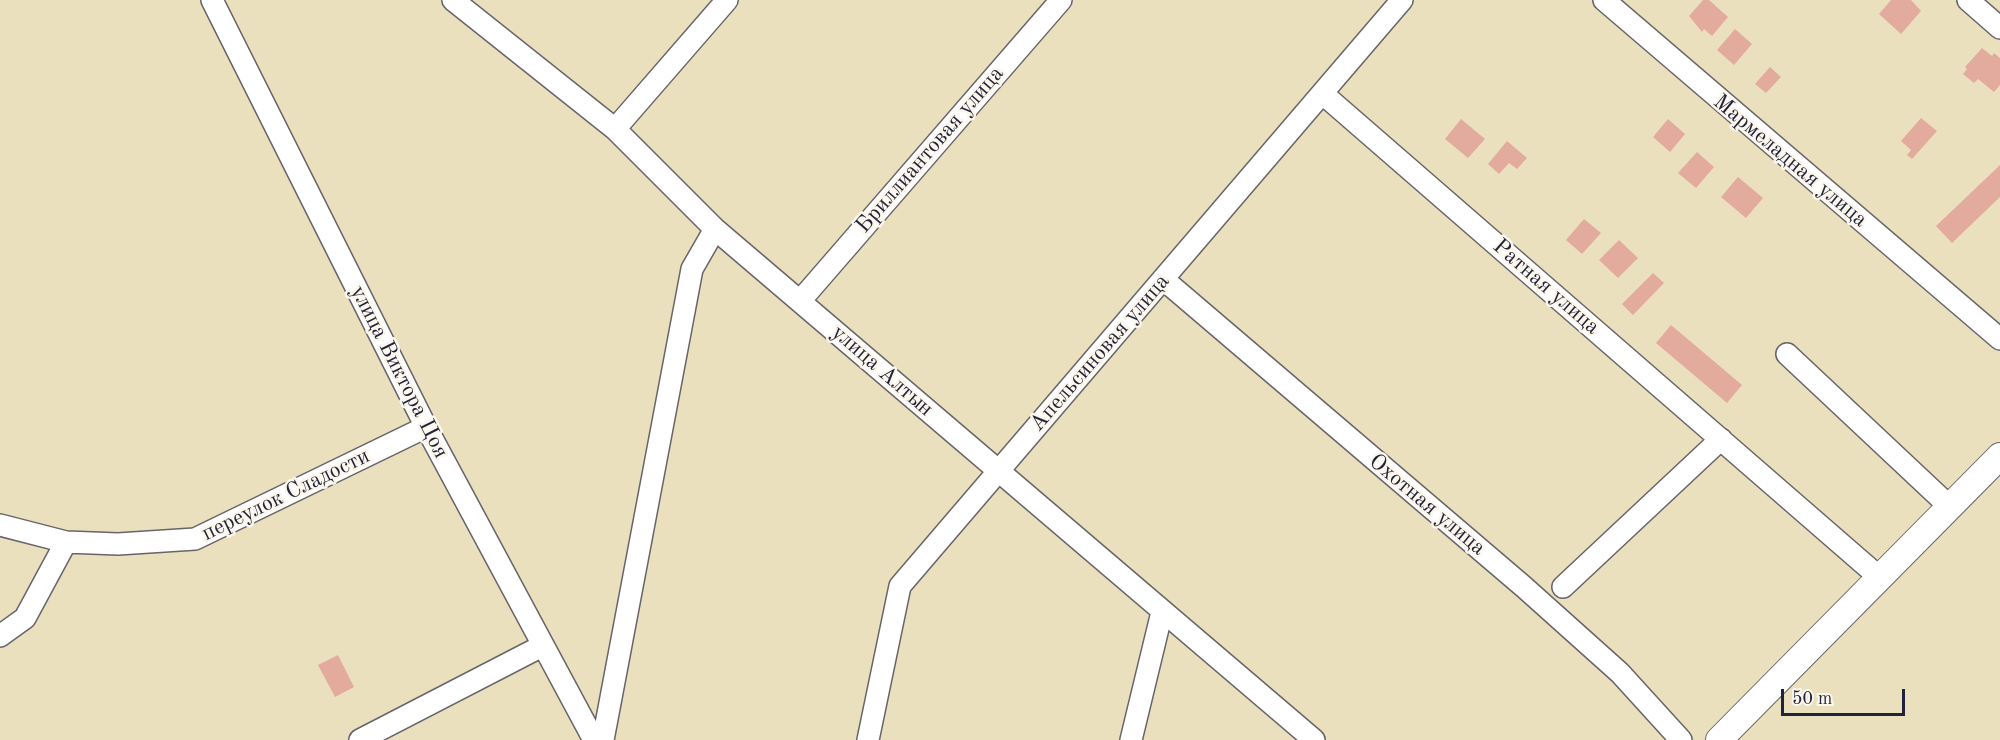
<!DOCTYPE html>
<meta charset="utf-8">
<style>
body{margin:0}
#map{position:relative;width:2000px;height:740px;overflow:hidden;background:#eae0be;font-family:"Old Standard TT",serif}
canvas{display:block}
.scale{position:absolute;left:1781px;top:689px;width:124px;height:27px;box-sizing:border-box;border:3px solid #22223b;border-top:0;padding-left:8px;font-size:18px;line-height:21px;white-space:nowrap;color:#22223b;-webkit-text-stroke:4px #fbf7ec;paint-order:stroke}
</style>
<div id="map">
<canvas width="2000" height="740"></canvas>
<div class="scale">50 m</div>
</div>
<script>
const ctx = document.querySelector('canvas').getContext('2d');
ctx.lineJoin = 'round';
function fillPath(path, color) {
  ctx.fillStyle = color;
  ctx.fill(path, 'evenodd');
}
function toPath(rows) {
  const path = new Path2D();
  for (const r of rows) {
    path.moveTo(r[0], r[1]);
    for (let i = 2; i < r.length; i += 2) path.lineTo(r[i], r[i + 1]);
  }
  return path;
}
function stroke(path, color, width, dash) {
  ctx.strokeStyle = color;
  ctx.lineWidth = width;
  ctx.lineCap = dash ? 'butt' : 'round';
  ctx.setLineDash(dash || []);
  ctx.stroke(path);
}
function write(font, color, halo, rows, align = 'center') {
  ctx.font = font + ' "Old Standard TT",serif';
  ctx.lineWidth = 5;
  ctx.setLineDash([]);
  ctx.textBaseline = 'middle';
  ctx.strokeStyle = halo;
  ctx.fillStyle = color;
  for (const [text, x, y, turn = 0] of rows) {
    ctx.save();
    ctx.translate(x, y);
    ctx.rotate((+turn || 0) * Math.PI / 180);
    ctx.textAlign = isNaN(turn) ? turn : align;
    if (halo) ctx.strokeText(text, 0, 0);
    ctx.fillText(text, 0, 0);
    ctx.restore();
  }
}
const building = toPath([
 [1703,0,1709,0,1728,17,1712,36,1704,29,1702,32,1689,16],
 [1891,0,1911,0,1921,11,1901,34,1879,14],
 [1735,29,1752,44,1734,65,1717,50],
 [1982,48,1992,56,1994,53,2000,58,2000,85,1994,92,1978,79,1974,83,1963,74,1967,69,1965,67],
 [1770,67,1781,77,1766,93,1755,84],
 [1921,118,1937,131,1912,159,1907,155,1911,150,1901,141],
 [1461,119,1485,139,1468,158,1445,139],
 [1668,119,1685,134,1670,152,1653,137],
 [1507,141,1527,158,1517,169,1509,163,1499,174,1488,164],
 [1697,152,1714,167,1696,188,1678,173],
 [2000,165,2000,197,1952,243,1936,226],
 [1738,177,1763,198,1746,218,1721,197],
 [1584,219,1601,233,1582,254,1566,240],
 [1619,240,1638,258,1618,278,1599,260],
 [1653,273,1664,283,1633,315,1622,304],
 [1671,325,1742,385,1727,403,1656,343],
 [338,655,354,687,335,697,318,665]
]);
const minor = toPath([
 [212,0,426,427,594,740],
 [453,0,615,129,715,229,1314,740],
 [1604,0,2000,339],
 [1968,0,2000,28],
 [1323,94,1879,577],
 [615,129,727,0],
 [1163,279,1524,587,1620,673,1681,740],
 [800,301,1061,0],
 [1787,354,1950,507],
 [0,525,66,542,118,544,195,539,426,427],
 [1563,587,1721,439],
 [0,636,25,618,66,542],
 [360,740,542,646],
 [603,740,692,269,715,229],
 [868,740,900,586,1402,0],
 [1131,740,1162,612]
]);
const major = toPath([
 [1719,740,2000,456]
]);
const streetNames = [
 ["Бриллиантовая улица",930,150,-49],
 ["Мармеладная улица",1790,161,40],
 ["Ратная улица",1546,287,41],
 ["Апельсиновая улица",1100,353,-49],
 ["улица Алтын",882,371,41],
 ["улица Виктора Цоя",399,372,63],
 ["переулок Сладости",286,495,-26],
 ["Охотная улица",1427,505,40]
];
fillPath(building, '#e3aa9e');
stroke(minor, '#686469', 24);
stroke(major, '#686469', 28);
stroke(minor, '#fff', 21);
stroke(major, '#fff', 26);
write('22px', '#22223b', '#fbf7ec', streetNames);
</script>
